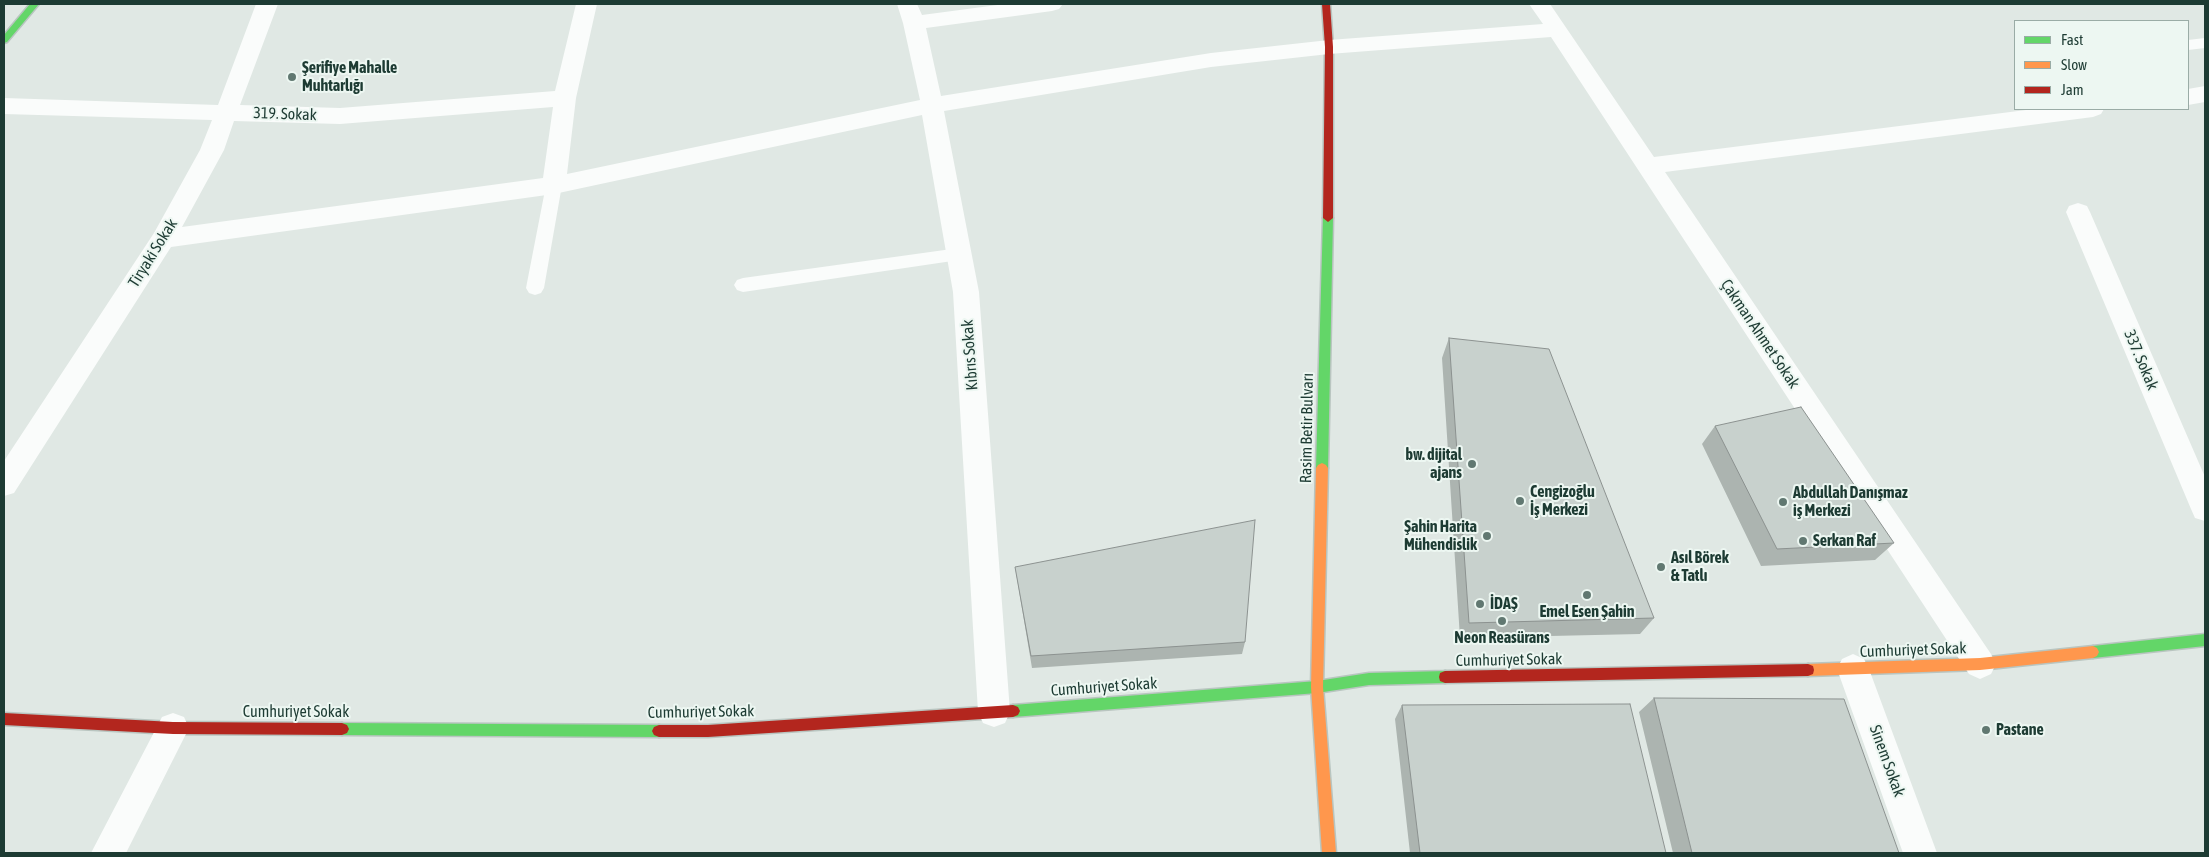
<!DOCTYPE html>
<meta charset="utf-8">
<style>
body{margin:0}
#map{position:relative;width:2209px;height:857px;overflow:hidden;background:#e0e8e4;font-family:"Asap Condensed",sans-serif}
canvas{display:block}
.frame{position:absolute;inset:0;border:5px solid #1d3b33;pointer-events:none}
.legend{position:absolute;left:2014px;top:20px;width:175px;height:90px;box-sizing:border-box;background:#edf7f2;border:1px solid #9aaca6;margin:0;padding:6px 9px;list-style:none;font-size:15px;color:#1d3b33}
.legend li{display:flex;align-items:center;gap:10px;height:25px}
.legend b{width:25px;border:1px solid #9aaca6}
</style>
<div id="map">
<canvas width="2209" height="857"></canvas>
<div class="frame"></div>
<ul class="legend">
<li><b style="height:6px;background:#63d668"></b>Fast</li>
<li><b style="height:6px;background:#ff974d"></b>Slow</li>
<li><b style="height:6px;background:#b3261e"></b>Jam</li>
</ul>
</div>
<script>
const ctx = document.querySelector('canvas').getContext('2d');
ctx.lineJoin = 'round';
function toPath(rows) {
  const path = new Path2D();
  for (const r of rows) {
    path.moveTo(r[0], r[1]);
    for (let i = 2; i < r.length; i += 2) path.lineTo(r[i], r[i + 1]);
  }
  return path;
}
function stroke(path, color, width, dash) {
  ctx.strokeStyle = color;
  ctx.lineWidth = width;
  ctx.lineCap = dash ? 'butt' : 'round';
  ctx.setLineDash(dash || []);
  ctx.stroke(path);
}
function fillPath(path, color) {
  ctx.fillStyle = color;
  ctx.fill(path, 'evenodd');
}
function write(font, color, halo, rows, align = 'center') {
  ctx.font = font + ' "Asap Condensed",sans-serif';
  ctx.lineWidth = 4;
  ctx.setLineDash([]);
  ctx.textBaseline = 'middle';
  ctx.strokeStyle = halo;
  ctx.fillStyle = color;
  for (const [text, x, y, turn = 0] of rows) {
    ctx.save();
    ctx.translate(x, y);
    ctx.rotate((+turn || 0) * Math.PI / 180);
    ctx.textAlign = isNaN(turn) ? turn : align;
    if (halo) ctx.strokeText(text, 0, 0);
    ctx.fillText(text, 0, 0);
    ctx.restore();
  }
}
const lane = toPath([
 [2205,38,2205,48,2188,50,2188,40,2205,38],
 [554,179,560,181,562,185,544,288,541,293,535,295,529,293,526,288,546,185,548,181,554,179],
 [959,248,965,250,967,254,965,258,959,260,743,292,737,290,734,285,737,280,743,278,959,248]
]);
const street = toPath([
 [256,4,278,4,240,105,340,108,555,91,576,4,597,4,576,98,567,174,920,100,903,23,897,4,917,4,922,15,1005,4,1063,4,1059,9,1052,11,926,28,941,96,1211,53,1329,40,1543,24,1529,4,1550,4,1654,157,2034,109,2104,109,2101,114,2093,117,1665,172,1991,654,1996,664,1991,674,1980,679,1969,674,1551,37,1329,54,1211,67,944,111,979,292,1010,712,1005,723,994,727,983,723,978,712,953,292,922,115,554,194,171,247,14,493,4,496,4,461,154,233,200,150,212,120,4,114,4,98,218,105,256,4],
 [553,107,543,178,182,227,224,150,234,121,340,124,553,107],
 [2205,86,2205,102,2188,105,2188,89,2205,86],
 [2078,203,2087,206,2090,212,2205,477,2205,521,2195,518,2191,509,2066,212,2069,206,2078,203],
 [1853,654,1864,659,1869,669,1937,853,1903,853,1837,669,1842,659,1853,654],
 [173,713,184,717,189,728,126,853,91,853,162,717,173,713]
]);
const fast = toPath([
 [30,4,39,4,7,42,4,43,4,35,30,4],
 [1328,214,1333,218,1328,468,1326,471,1322,473,1318,471,1316,468,1323,218,1328,214],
 [2205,634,2205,646,2093,658,2089,656,2087,652,2089,648,2093,646,2205,634],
 [1445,671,1450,673,1451,677,1450,681,1445,683,1369,685,1317,693,1013,717,1008,715,1006,711,1008,707,1013,705,1317,681,1369,673,1445,671],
 [342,723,659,725,664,727,666,731,664,735,659,737,342,735,337,733,335,729,337,725,342,723]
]);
const slow = toPath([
 [1322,463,1326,465,1328,468,1323,687,1336,853,1322,853,1311,687,1316,468,1318,465,1322,463],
 [2093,646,2097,648,2099,652,2097,656,2093,658,1980,670,1808,676,1803,674,1802,670,1803,666,1808,664,1980,658,2093,646]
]);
const jam = toPath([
 [1322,4,1330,4,1333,47,1333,218,1328,222,1323,218,1325,47,1322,4],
 [1808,664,1813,666,1814,670,1813,674,1808,676,1445,683,1440,681,1439,677,1440,673,1445,671,1808,664],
 [1013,705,1018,707,1020,711,1018,715,1013,717,708,737,659,737,654,735,652,731,654,727,659,725,708,725,1013,705],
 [4,713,173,722,342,723,347,725,349,729,347,733,342,735,173,734,4,725,4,713]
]);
const wall = toPath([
 [1449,338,1654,618,1640,634,1460,638,1442,358],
 [1715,426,1894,543,1875,560,1761,566,1702,444],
 [1015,567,1245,642,1242,654,1032,668],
 [1654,698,1899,853,1673,853,1639,712],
 [1402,705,1666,853,1410,853,1395,719]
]);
const building = toPath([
 [1449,338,1549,349,1654,618,1469,623,1449,338],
 [1801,407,1894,543,1777,549,1715,426,1801,407],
 [1255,520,1245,642,1031,656,1015,567,1255,520],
 [1654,698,1844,699,1899,853,1692,853,1654,698],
 [1630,704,1666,853,1420,853,1402,705,1630,704]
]);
const markers = [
 [292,77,5,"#617871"],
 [1472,464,5,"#617871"],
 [1520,501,5,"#617871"],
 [1783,502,5,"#617871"],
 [1487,536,5,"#617871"],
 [1803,541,5,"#617871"],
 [1661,567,5,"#617871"],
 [1587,595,5,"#617871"],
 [1480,604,5,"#617871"],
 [1502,621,5,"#617871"],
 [1986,730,5,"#617871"]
];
const poiNames = [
 ["Şerifiye Mahalle",302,68],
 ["Muhtarlığı",302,86],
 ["bw. dijital",1462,455,"right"],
 ["ajans",1462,473,"right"],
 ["Cengizoğlu",1530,492],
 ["İş Merkezi",1530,510],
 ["Abdullah Danışmaz",1793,493],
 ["iş Merkezi",1793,511],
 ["Şahin Harita",1477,527,"right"],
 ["Mühendislik",1477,545,"right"],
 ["Serkan Raf",1813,541],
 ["Asıl Börek",1671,558],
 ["& Tatlı",1671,576],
 ["İDAŞ",1490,604],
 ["Emel Esen Şahin",1587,612,"center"],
 ["Neon Reasürans",1502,638,"center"],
 ["Pastane",1996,730]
];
const streetNames = [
 ["319. Sokak",285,114,2],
 ["Tiryaki Sokak",153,253,-58],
 ["Çakman Ahmet Sokak",1760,334,56],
 ["Kıbrıs Sokak",970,355,-94],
 ["337. Sokak",2141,360,67],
 ["Rasim Betir Bulvarı",1307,428,-89],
 ["Cumhuriyet Sokak",1913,650,-2],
 ["Cumhuriyet Sokak",1509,660,-1],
 ["Cumhuriyet Sokak",1104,687,-4],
 ["Cumhuriyet Sokak",296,712],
 ["Cumhuriyet Sokak",701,712,-1],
 ["Sinem Sokak",1887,761,70]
];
stroke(fast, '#b9c5c0', 3);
stroke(slow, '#b9c5c0', 3);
stroke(jam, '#b9c5c0', 3);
fillPath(lane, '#fafcfb');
fillPath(street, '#fafcfb');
fillPath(fast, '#63d668');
fillPath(slow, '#ff974d');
fillPath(jam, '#b3261e');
fillPath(wall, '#acb4b0');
fillPath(building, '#c8d1cd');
stroke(building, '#8c9290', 1);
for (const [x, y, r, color] of markers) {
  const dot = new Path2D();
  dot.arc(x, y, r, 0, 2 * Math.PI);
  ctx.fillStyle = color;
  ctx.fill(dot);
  stroke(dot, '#edf7f2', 2);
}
write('bold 16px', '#1d3b33', '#edf7f2', poiNames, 'left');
write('16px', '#1d3b33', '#edf7f2', streetNames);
</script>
